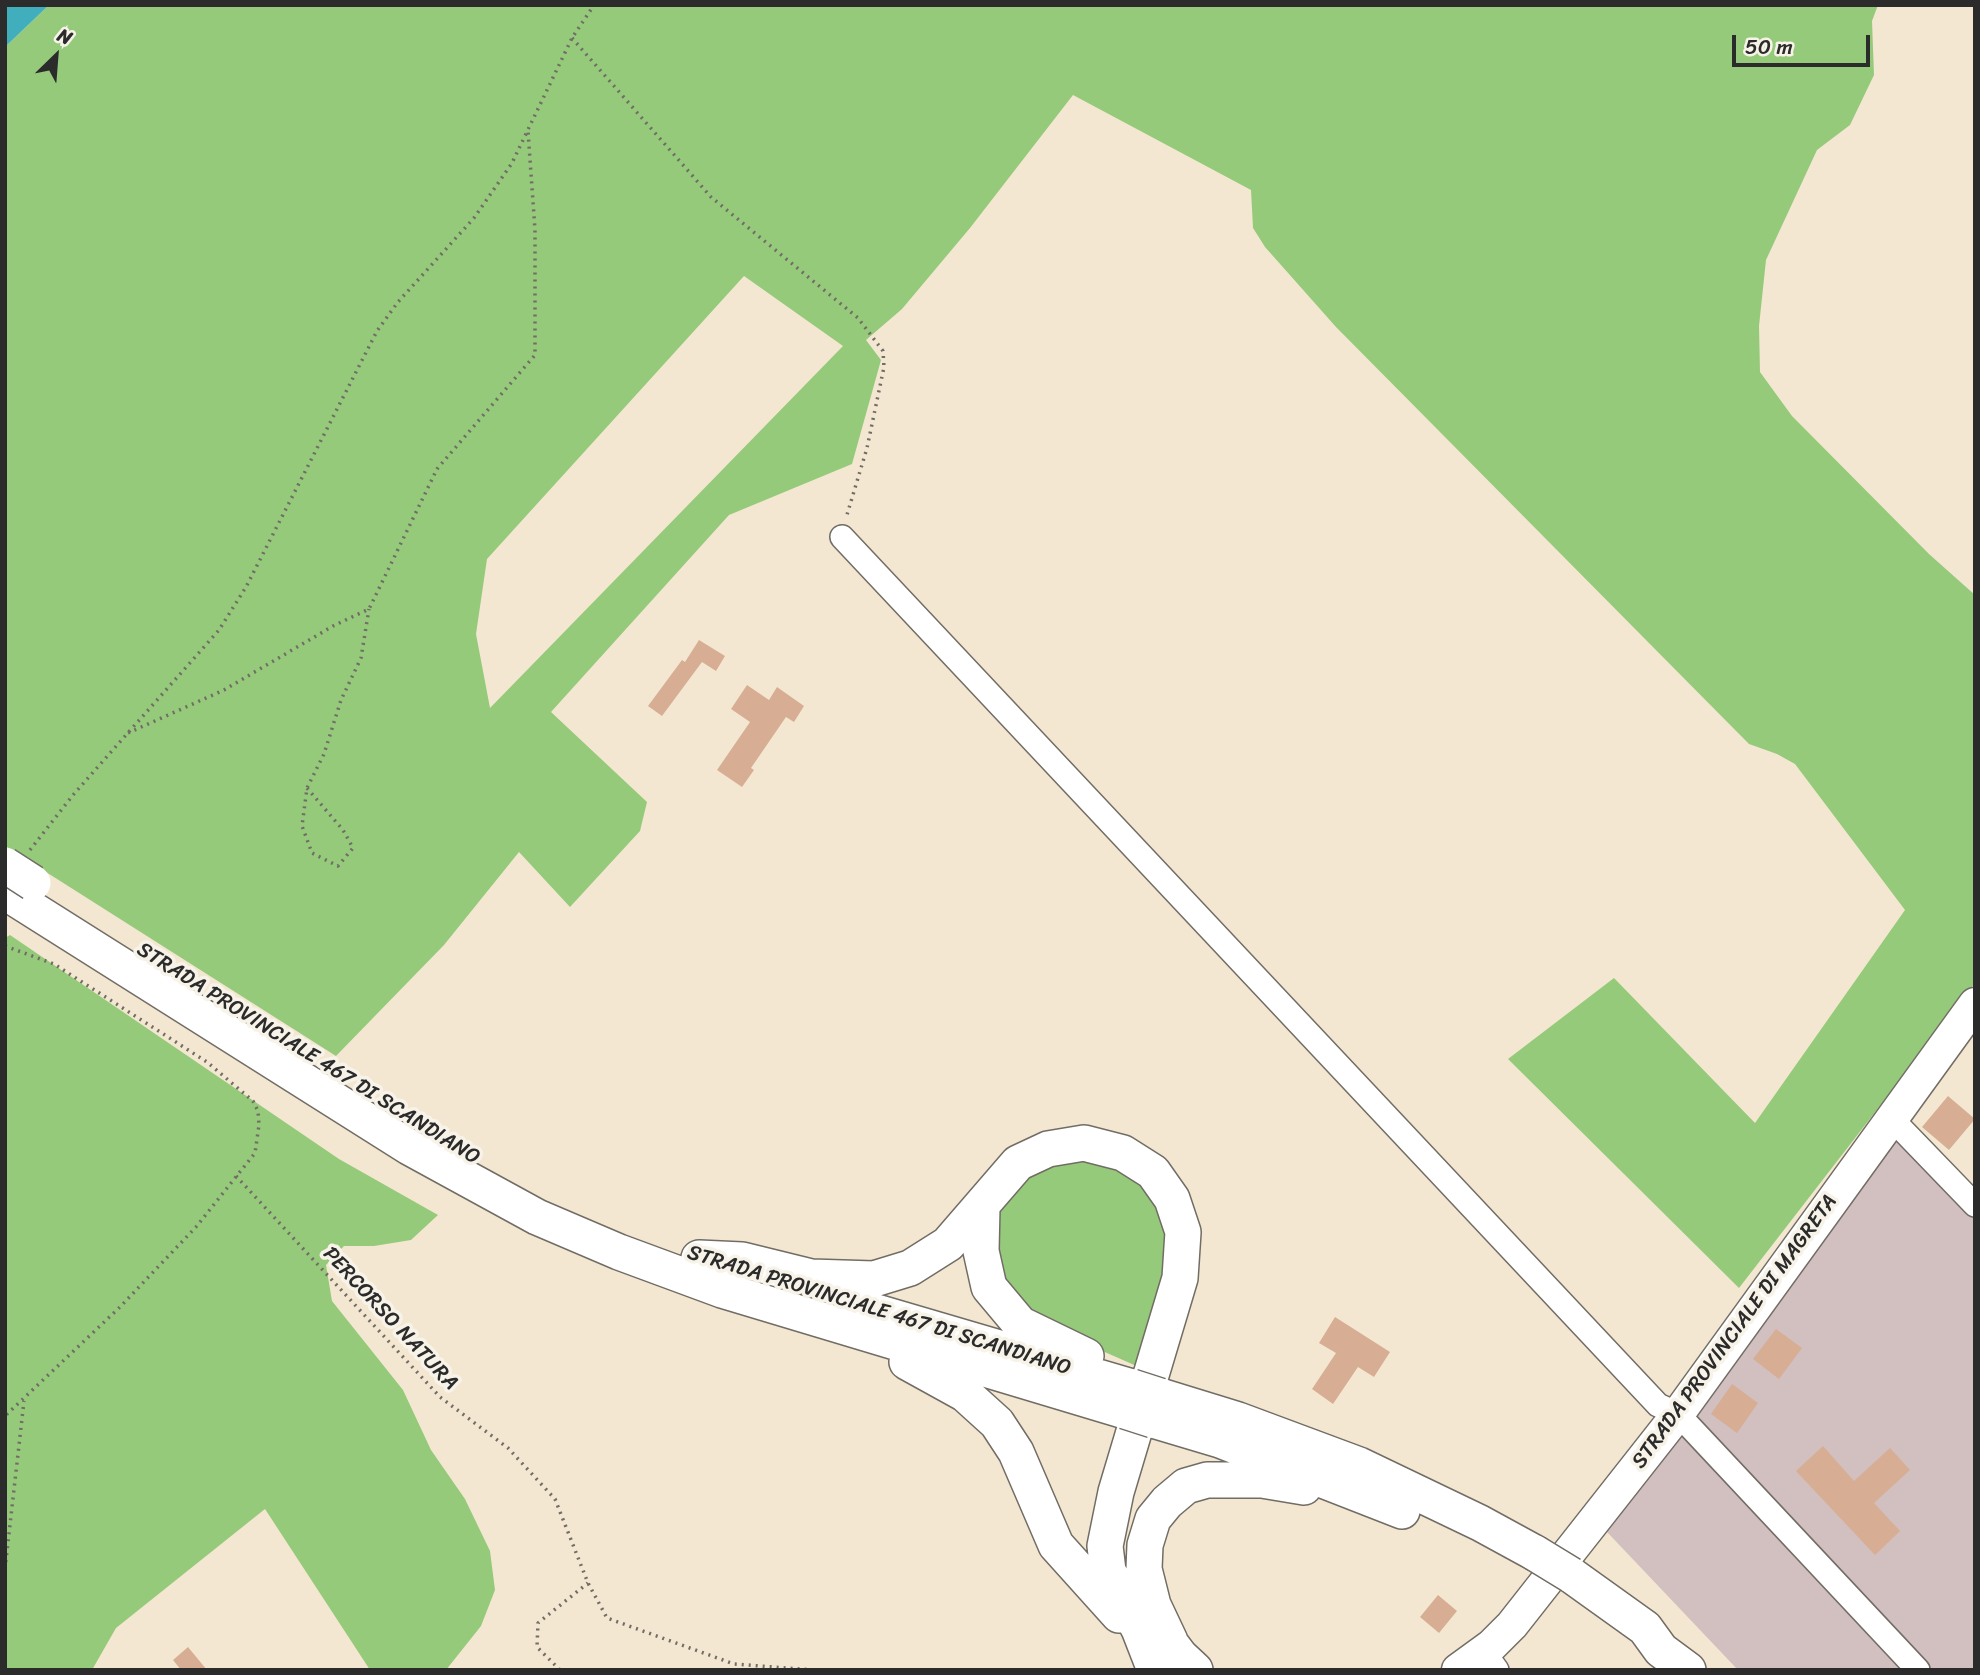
<!DOCTYPE html>
<style>
body{margin:0}
#map{position:relative;width:1980px;height:1675px;overflow:hidden;background:#f4e7d1;font-family:Sriracha,sans-serif}
canvas{display:block}
.frame{position:absolute;inset:0;border:7px solid #2b2b2b;pointer-events:none}
.north{position:absolute;left:21px;top:21px;width:70px;height:70px;-webkit-text-stroke:5px #f7f3e8;paint-order:stroke;rotate:25deg;font-size:19px;font-weight:700;line-height:28px;text-align:center;color:#2b2b2b}
.north::after{content:'';display:block;margin:auto;width:24px;height:32px;background:#2b2b2b;clip-path:polygon(50% 0,100% 100%,50% 72%,0 100%)}
.scale{position:absolute;left:1732px;top:35px;width:138px;height:32px;box-sizing:border-box;border:4px solid #2b2b2b;border-top:0;padding-left:9px;font-size:21px;line-height:24px;white-space:nowrap;color:#2b2b2b;-webkit-text-stroke:5px #f7f3e8;paint-order:stroke}
</style>
<div id="map">
<canvas width="1980" height="1675"></canvas>
<div class="frame"></div>
<div class="north">N</div>
<div class="scale">50 m</div>
</div>
<script>
const ctx = document.querySelector('canvas').getContext('2d');
ctx.lineJoin = 'round';
function fillPath(path, color) {
  ctx.fillStyle = color;
  ctx.fill(path, 'evenodd');
}
function toPath(rows) {
  const path = new Path2D();
  for (const r of rows) {
    path.moveTo(r[0], r[1]);
    for (let i = 2; i < r.length; i += 2) path.lineTo(r[i], r[i + 1]);
  }
  return path;
}
function stroke(path, color, width, dash) {
  ctx.strokeStyle = color;
  ctx.lineWidth = width;
  ctx.lineCap = dash ? 'butt' : 'round';
  ctx.setLineDash(dash || []);
  ctx.stroke(path);
}
function write(font, color, halo, rows, align = 'center') {
  ctx.font = font + ' Sriracha,sans-serif';
  ctx.lineWidth = 7;
  ctx.setLineDash([]);
  ctx.textBaseline = 'middle';
  ctx.strokeStyle = halo;
  ctx.fillStyle = color;
  for (const [text, x, y, turn = 0] of rows) {
    ctx.save();
    ctx.translate(x, y);
    ctx.rotate((+turn || 0) * Math.PI / 180);
    ctx.textAlign = isNaN(turn) ? turn : align;
    if (halo) ctx.strokeText(text, 0, 0);
    ctx.fillText(text, 0, 0);
    ctx.restore();
  }
}
const industrial = toPath([
 [1907,1120,1975,1190,1975,1670,1738,1670,1607,1532]
]);
const green = toPath([
 [49,5,1878,5,1872,21,1874,75,1850,125,1817,150,1766,260,1759,326,1760,372,1792,416,1929,554,1975,595,1975,983,1739,1288,1508,1059,1614,978,1755,1123,1905,910,1795,764,1777,754,1749,744,1336,327,1265,247,1253,228,1251,190,1073,95,970,228,902,309,866,340,881,360,852,464,729,515,551,712,647,802,640,831,570,907,519,852,444,945,336,1056,5,846,5,47],
 [744,276,843,346,490,708,476,634,487,559],
 [10,935,339,1159,438,1215,411,1240,374,1246,344,1246,326,1265,332,1301,403,1390,431,1450,465,1499,490,1551,495,1590,481,1626,446,1670,370,1670,265,1509,116,1628,92,1670,5,1670,5,938],
 [1075,1155,1140,1178,1160,1206,1172,1236,1141,1368,1023,1316,991,1253,997,1218,1012,1187,1041,1165]
]);
const water = toPath([
 [5,5,49,5,5,47]
]);
const building = toPath([
 [699,640,725,656,716,671,702,662,662,716,648,706,682,660,685,662],
 [747,685,769,700,777,687,804,706,794,722,786,717,751,768,754,770,742,787,717,770,750,722,731,709],
 [1948,1096,1975,1119,1949,1150,1922,1127],
 [1335,1317,1390,1352,1374,1377,1358,1367,1333,1404,1312,1389,1336,1353,1319,1343],
 [1776,1329,1802,1348,1779,1379,1753,1359],
 [1732,1384,1758,1403,1737,1433,1711,1414],
 [1823,1446,1854,1481,1890,1448,1910,1470,1874,1503,1900,1531,1875,1555,1796,1471],
 [1438,1595,1457,1611,1439,1633,1420,1617],
 [188,1647,207,1670,181,1670,173,1660]
]);
const path = toPath([
 [572,38,711,197,858,318,883,351,884,367,867,448,846,518],
 [128,733,224,690,333,626,369,609,437,469,535,355,535,230,528,131],
 [307,788,343,830,353,848,338,866,312,853,302,826,307,788,324,754,341,700,361,658,369,609],
 [30,850,73,795,219,630,246,587,377,331,398,302,474,218,512,163,572,38,594,5],
 [5,946,54,964,207,1062,253,1101,258,1111,259,1125,255,1153,196,1227,120,1307,5,1416],
 [236,1176,440,1397,508,1448,555,1499,588,1583,607,1618,734,1664,813,1670],
 [5,1569,24,1401],
 [560,1670,537,1647,538,1623,588,1583]
]);
const minor = toPath([
 [842,537,1658,1405,1678,1414,1918,1670],
 [1892,1119,1975,1205],
 [1484,1652,1497,1670]
]);
const secondary = toPath([
 [1458,1670,1491,1646,1512,1625,1678,1414,1975,1004]
]);
const primary = toPath([
 [5,892,409,1147,537,1217,619,1252,722,1290,1125,1411],
 [982,1207,981,1251,989,1287,1020,1324,1086,1356],
 [699,1258,742,1260,811,1277,874,1279,910,1268,948,1244,1018,1163,1048,1149,1084,1143,1123,1153,1153,1172,1172,1199,1183,1232,1180,1278,1116,1492,1105,1546,1108,1571,1139,1629,1155,1670],
 [856,1306,1132,1387],
 [907,1362,965,1394,997,1423,1016,1452,1056,1545,1119,1615],
 [1160,1396,1238,1420,1359,1465,1480,1523,1535,1553],
 [1153,1420,1220,1440,1402,1511],
 [1571,1575,1645,1628,1661,1650,1688,1670],
 [1156,1624,1180,1656,1195,1670],
 [1170,1641,1153,1605,1144,1569,1145,1545,1153,1519,1167,1502,1186,1486,1207,1480,1262,1480,1304,1487]
]);
const primaryBridge = toPath([
 [5,865,33,883],
 [1132,1387,1160,1396],
 [1125,1411,1153,1420],
 [1535,1553,1571,1575]
]);
const streetNames = [
 ["STRADA PROVINCIALE 467 DI SCANDIANO",308,1054,32],
 ["STRADA PROVINCIALE 467 DI SCANDIANO",879,1311,17],
 ["PERCORSO NATURA",390,1319,47],
 ["STRADA PROVINCIALE DI MAGRETA",1735,1332,-54]
];
fillPath(industrial, '#d2bfc0');
fillPath(green, '#95ca7b');
fillPath(water, '#41aebe');
fillPath(building, '#d7ae93');
stroke(minor, '#716d65', 26);
stroke(secondary, '#716d65', 35);
stroke(primary, '#716d65', 38);
stroke(path, '#716d65', 3.5, [2, 5]);
stroke(minor, '#fff', 23);
stroke(secondary, '#fff', 32);
stroke(primary, '#fff', 35);
stroke(primaryBridge, '#716d65', 38, []);
stroke(primaryBridge, '#fff', 35);
write('21px', '#2b2b2b', '#f7f3e8', streetNames);
</script>
